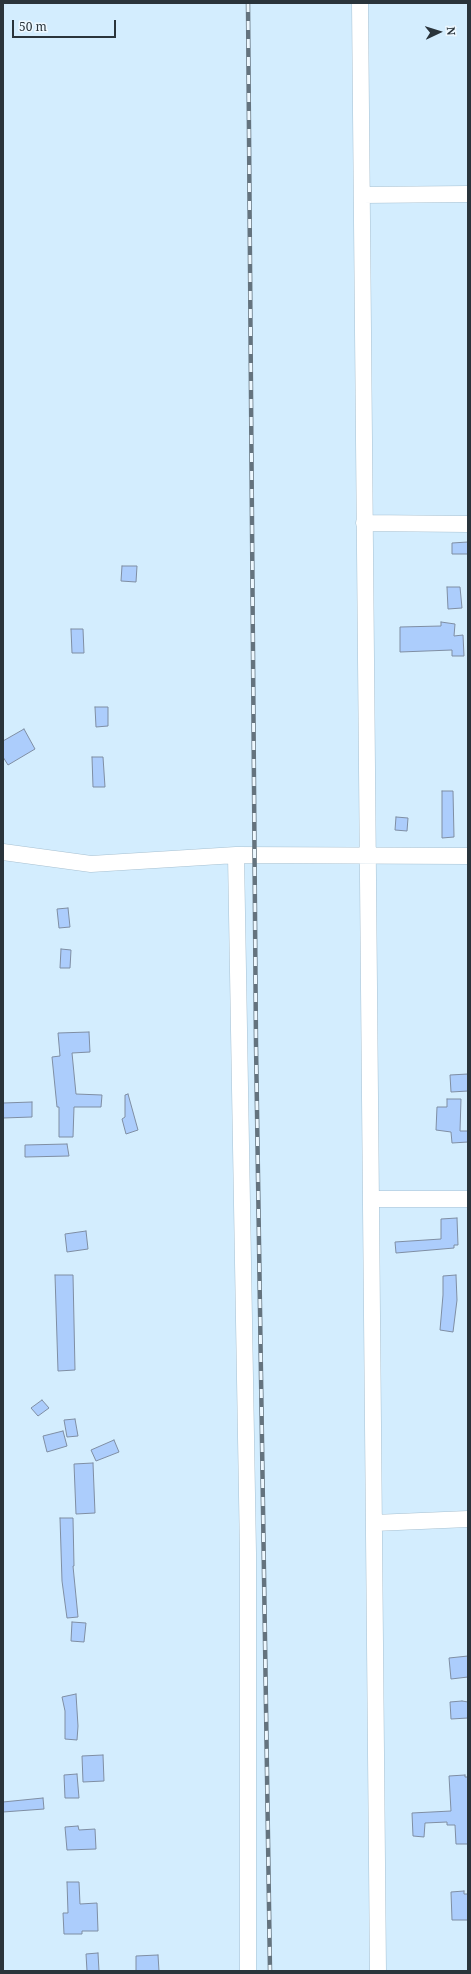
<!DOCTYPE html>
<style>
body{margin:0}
#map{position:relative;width:471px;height:1974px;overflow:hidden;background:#d3edfe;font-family:"Noto Serif",serif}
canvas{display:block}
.frame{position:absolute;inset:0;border:4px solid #2a343b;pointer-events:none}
.north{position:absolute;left:419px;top:12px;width:40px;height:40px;-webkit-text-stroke:3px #edf8ff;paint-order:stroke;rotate:86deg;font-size:11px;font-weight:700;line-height:16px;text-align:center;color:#2a343b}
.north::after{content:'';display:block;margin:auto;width:14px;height:18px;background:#2a343b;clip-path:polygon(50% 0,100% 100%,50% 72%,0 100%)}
.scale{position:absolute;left:12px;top:20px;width:104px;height:18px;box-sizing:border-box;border:2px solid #2a343b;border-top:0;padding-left:5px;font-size:12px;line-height:14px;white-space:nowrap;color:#2a343b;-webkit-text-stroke:3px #edf8ff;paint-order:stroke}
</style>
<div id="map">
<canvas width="471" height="1974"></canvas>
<div class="frame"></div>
<div class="north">N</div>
<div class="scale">50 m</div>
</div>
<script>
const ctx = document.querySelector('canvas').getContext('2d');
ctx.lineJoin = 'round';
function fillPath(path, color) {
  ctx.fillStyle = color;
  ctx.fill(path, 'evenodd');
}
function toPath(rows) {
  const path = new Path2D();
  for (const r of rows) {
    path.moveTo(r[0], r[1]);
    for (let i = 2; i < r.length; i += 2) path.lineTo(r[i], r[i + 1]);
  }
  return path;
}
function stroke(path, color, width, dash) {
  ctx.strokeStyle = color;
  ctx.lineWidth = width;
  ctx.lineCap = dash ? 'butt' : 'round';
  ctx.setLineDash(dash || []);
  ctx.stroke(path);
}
const building = toPath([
 [468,542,468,554,452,554,452,543,468,542],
 [122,566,137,566,136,582,121,581,122,566],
 [447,587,460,587,462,608,448,609,447,587],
 [441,622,455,624,454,636,463,635,464,656,452,656,452,650,400,652,400,627,441,626,441,622],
 [71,629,83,629,84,653,72,653,71,629],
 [95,707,108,707,108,726,96,727,95,707],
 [24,729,35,749,8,765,3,757,3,741,24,729],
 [92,757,103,757,105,787,93,787,92,757],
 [442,791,453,791,454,837,442,838,442,791],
 [396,817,408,818,407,831,395,830,396,817],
 [68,908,70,927,59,928,57,909,68,908],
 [61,949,71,950,70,968,60,968,61,949],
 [89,1032,90,1052,72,1053,76,1094,102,1095,101,1107,74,1107,73,1137,59,1137,59,1107,57,1107,52,1057,60,1056,58,1033,89,1032],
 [468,1074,468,1091,451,1092,450,1075,468,1074],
 [128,1094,138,1130,126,1134,122,1119,125,1117,125,1095,128,1094],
 [447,1099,461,1099,460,1131,468,1131,468,1142,452,1143,451,1132,436,1130,437,1107,447,1107,447,1099],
 [32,1102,32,1117,3,1118,3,1103,32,1102],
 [67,1144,69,1156,25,1157,25,1145,67,1144],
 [457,1218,458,1245,454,1245,454,1248,396,1253,395,1242,441,1239,441,1219,457,1218],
 [86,1231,88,1249,67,1252,65,1234,86,1231],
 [55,1275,73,1275,75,1370,58,1371,55,1275],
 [456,1275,457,1300,453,1332,440,1330,443,1295,443,1276,456,1275],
 [42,1400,49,1408,38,1416,31,1408,42,1400],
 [75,1419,78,1436,67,1437,64,1420,75,1419],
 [63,1431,67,1446,47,1452,43,1436,63,1431],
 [114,1440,119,1452,96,1461,91,1450,114,1440],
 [93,1463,95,1513,76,1514,74,1464,93,1463],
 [60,1518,73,1518,74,1566,73,1566,78,1617,67,1618,62,1581,60,1518],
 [72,1622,86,1623,84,1642,71,1641,72,1622],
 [468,1656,468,1677,451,1679,449,1658,468,1656],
 [76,1694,78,1726,77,1740,65,1739,65,1711,62,1697,76,1694],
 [462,1701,468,1702,468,1718,451,1719,450,1702,462,1701],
 [103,1755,104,1781,83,1782,82,1756,103,1755],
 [77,1774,79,1798,65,1798,64,1775,77,1774],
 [465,1775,465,1777,468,1777,468,1844,456,1844,455,1825,447,1825,447,1822,425,1823,424,1837,413,1836,412,1813,451,1811,449,1776,465,1775],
 [43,1798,44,1809,3,1812,3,1802,43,1798],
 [78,1826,79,1830,95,1829,96,1849,67,1850,65,1827,78,1826],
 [67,1882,79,1882,80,1904,97,1903,98,1931,82,1931,82,1934,64,1934,63,1913,68,1913,67,1882],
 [464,1891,464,1894,468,1894,468,1920,452,1920,451,1892,464,1891],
 [98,1953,99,1971,87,1971,86,1954,98,1953],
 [158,1955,159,1971,136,1971,136,1956,158,1955]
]);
const minor = toPath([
 [360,3,378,1971],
 [362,195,468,194],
 [364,523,468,524],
 [3,852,91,864,236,855,468,856],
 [236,855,248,1553,248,1971],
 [371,1199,468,1199],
 [374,1523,468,1519]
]);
const rail = toPath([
 [248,3,256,1044,270,1971]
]);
fillPath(building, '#accdfc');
stroke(building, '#7f8ea3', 1);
stroke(minor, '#a7c0d1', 17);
stroke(minor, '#fff', 16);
stroke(rail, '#64737e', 4.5);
stroke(rail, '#edf8ff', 3, [9]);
</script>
